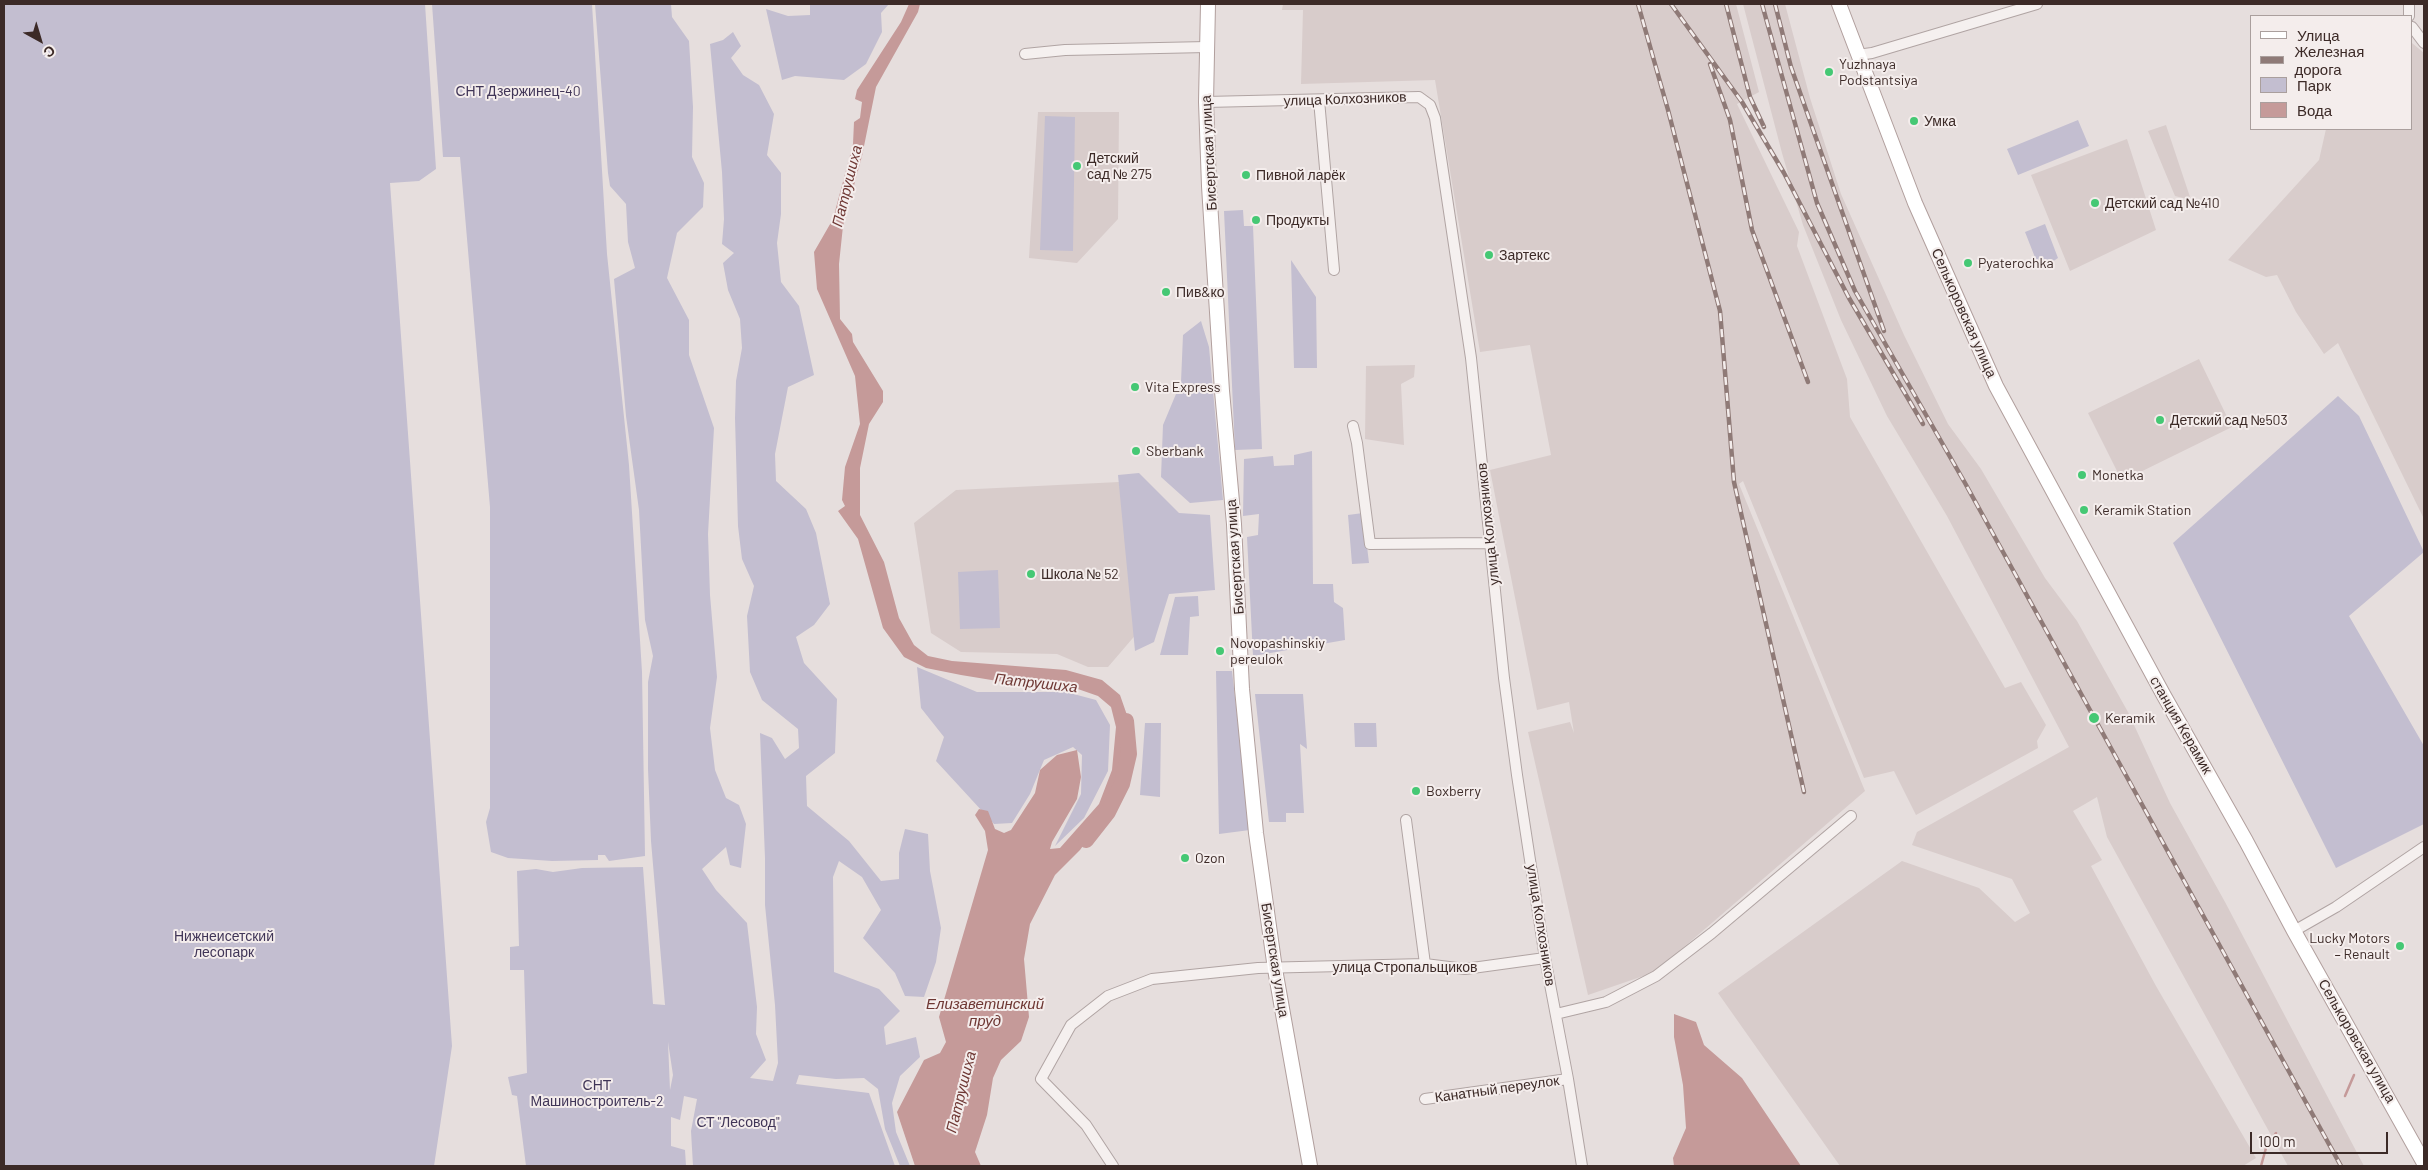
<!DOCTYPE html>
<meta charset="utf-8">
<style>
body{margin:0}
#map{position:relative;width:2428px;height:1170px;overflow:hidden;background:#e6dedd;font-family:Barlow,sans-serif}
canvas{display:block}
.frame{position:absolute;inset:0;border:5px solid #3c2a27;pointer-events:none}
.legend{position:absolute;left:2250px;top:15px;width:162px;height:115px;box-sizing:border-box;background:#f4edec;border:1px solid #aa9f9d;margin:0;padding:6px 9px;list-style:none;font-size:15px;color:#3c2a27}
.legend li{display:flex;align-items:center;gap:10px;height:25px}
.legend b{width:25px;border:1px solid #aa9f9d}
.north{position:absolute;left:15px;top:15px;width:50px;height:50px;-webkit-text-stroke:4px #f4edec;paint-order:stroke;rotate:141deg;font-size:14px;font-weight:700;line-height:20px;text-align:center;color:#3c2a27}
.north::after{content:'';display:block;margin:auto;width:18px;height:22px;background:#3c2a27;clip-path:polygon(50% 0,100% 100%,50% 72%,0 100%)}
.scale{position:absolute;left:2250px;top:1132px;width:138px;height:22px;box-sizing:border-box;border:2px solid #3c2a27;border-top:0;padding-left:6px;font-size:15px;line-height:18px;white-space:nowrap;color:#3c2a27;-webkit-text-stroke:4px #f4edec;paint-order:stroke}
</style>
<div id="map">
<canvas width="2428" height="1170"></canvas>
<div class="frame"></div>
<ul class="legend">
<li><b style="height:6px;background:#fff"></b>Улица</li>
<li><b style="height:6px;background:#8f7a77"></b>Железная дорога</li>
<li><b style="height:14px;background:#c3bed0"></b>Парк</li>
<li><b style="height:14px;background:#c59a99"></b>Вода</li>
</ul>
<div class="north">С</div>
<div class="scale">100 m</div>
</div>
<script>
const ctx = document.querySelector('canvas').getContext('2d');
ctx.lineJoin = 'round';
function fillPath(path, color) {
  ctx.fillStyle = color;
  ctx.fill(path, 'evenodd');
}
function toPath(rows) {
  const path = new Path2D();
  for (const r of rows) {
    path.moveTo(r[0], r[1]);
    for (let i = 2; i < r.length; i += 2) path.lineTo(r[i], r[i + 1]);
  }
  return path;
}
function stroke(path, color, width, dash) {
  ctx.strokeStyle = color;
  ctx.lineWidth = width;
  ctx.lineCap = dash ? 'butt' : 'round';
  ctx.setLineDash(dash || []);
  ctx.stroke(path);
}
function write(font, color, halo, rows, align = 'center') {
  ctx.font = font + ' Barlow,sans-serif';
  ctx.lineWidth = 4;
  ctx.setLineDash([]);
  ctx.textBaseline = 'middle';
  ctx.strokeStyle = halo;
  ctx.fillStyle = color;
  for (const [text, x, y, turn = 0] of rows) {
    ctx.save();
    ctx.translate(x, y);
    ctx.rotate((+turn || 0) * Math.PI / 180);
    ctx.textAlign = isNaN(turn) ? turn : align;
    if (halo) ctx.strokeText(text, 0, 0);
    ctx.fillText(text, 0, 0);
    ctx.restore();
  }
}
const built = toPath([
 [1283,4,1736,4,1759,92,1737,104,1799,232,1797,246,1847,379,1850,417,2005,688,2021,682,2046,725,2037,741,2038,748,1916,815,1894,771,1864,778,1743,481,1739,484,1865,791,1655,972,1588,995,1528,732,1570,722,1574,733,1569,702,1537,710,1490,470,1551,455,1530,345,1480,352,1435,80,1301,84,1303,10,1282,10],
 [1743,4,1785,4,1810,98,1841,194,1904,335,1948,424,1981,469,2045,578,2077,621,2128,712,2170,803,2225,902,2364,1166,2288,1166,2107,837,2097,797,2073,811,2102,860,2091,866,2156,986,2256,1158,2243,1166,1840,1166,1718,993,1902,861,1979,888,2015,922,2030,913,2012,879,1912,845,1917,832,2069,747,1947,516,1887,416,1841,320,1803,225,1782,153],
 [2412,43,2424,53,2424,519,2338,343,2324,354,2296,312,2277,275,2266,277,2228,260,2319,160,2326,129,2412,129],
 [1038,112,1119,112,1118,219,1077,263,1029,258],
 [2166,125,2191,200,2175,196,2148,131],
 [2127,139,2156,230,2070,271,2031,175],
 [2199,359,2232,427,2122,481,2088,413],
 [1415,365,1414,377,1401,384,1404,445,1365,439,1366,366],
 [1119,482,1144,625,1108,667,1088,667,1057,654,961,652,931,633,914,523,956,490]
]);
const green = toPath([
 [4,4,425,4,436,169,419,181,390,183,452,1046,434,1166,4,1166],
 [432,4,592,4,607,254,629,465,642,672,645,856,609,861,605,855,598,855,598,860,552,861,508,858,491,852,486,822,490,808,490,507,460,157,443,157],
 [595,4,671,4,672,17,689,41,693,107,692,157,704,183,703,207,677,233,667,278,689,320,689,355,714,428,708,534,710,595,717,677,710,728,715,770,726,798,739,805,746,824,741,868,730,865,726,847,702,869,716,890,747,923,757,1007,756,1034,766,1060,750,1078,773,1081,778,1063,775,1005,765,905,765,858,760,733,772,738,785,759,799,748,798,729,762,700,750,672,747,616,754,586,742,559,738,526,735,418,736,381,742,348,740,319,728,290,723,263,734,253,722,244,724,219,722,172,710,44,723,40,733,32,741,46,731,58,743,75,759,85,774,114,767,155,781,173,781,214,777,243,781,282,799,306,814,375,788,387,775,454,776,481,806,509,816,533,830,604,814,625,796,637,804,663,837,699,835,753,806,776,807,806,849,841,881,881,899,879,899,853,905,829,928,834,930,871,941,928,936,962,924,997,905,996,895,973,863,938,881,910,862,877,839,861,833,877,834,972,879,989,900,1011,884,1027,886,1045,916,1037,920,1057,900,1076,892,1103,896,1132,910,1166,900,1166,885,1129,878,1089,864,1078,836,1079,799,1075,796,1084,869,1093,895,1166,693,1166,691,1131,697,1099,684,1096,680,1120,671,1117,671,1146,685,1150,686,1166,526,1166,517,1096,512,1095,508,1077,527,1073,524,970,510,970,510,947,519,946,517,871,536,869,553,872,582,868,643,867,653,1004,665,1005,651,841,648,769,648,682,653,656,645,620,639,510,626,416,614,279,635,268,628,242,626,204,610,186,608,173],
 [668,1042,673,1075,670,1090],
 [810,4,889,4,881,13,882,32,866,64,844,80,795,76,782,80,766,9,788,16,810,15],
 [1045,116,1075,117,1073,251,1040,250],
 [2078,120,2089,146,2018,175,2007,149],
 [1243,210,1244,226,1253,226,1262,449,1235,450,1224,211],
 [2045,224,2058,258,2040,270,2025,232],
 [1291,260,1316,297,1317,368,1294,368],
 [1201,321,1209,347,1223,500,1190,503,1161,477,1163,425,1181,382,1183,335],
 [2338,396,2359,416,2424,552,2349,616,2424,746,2424,824,2336,868,2173,543],
 [1312,451,1313,584,1333,584,1334,602,1343,608,1345,640,1253,656,1247,537,1258,535,1259,514,1243,516,1244,459,1273,456,1274,466,1294,465,1294,455],
 [1139,473,1179,513,1210,515,1215,590,1169,594,1154,642,1135,651,1118,475],
 [1363,513,1369,563,1352,564,1348,515],
 [998,570,1000,628,960,629,958,572],
 [1198,596,1199,616,1190,617,1188,655,1160,655,1175,597],
 [917,667,977,692,1066,692,1096,700,1110,725,1108,771,1084,818,1055,846,1081,794,1082,755,1073,747,1044,760,1030,794,1012,823,994,824,936,761,944,737,921,708],
 [1216,671,1232,671,1250,830,1219,834],
 [1255,694,1303,694,1307,749,1300,744,1304,813,1286,813,1286,822,1269,822],
 [1145,723,1161,723,1160,797,1140,795],
 [1354,723,1376,723,1377,747,1355,747]
]);
const water = toPath([
 [909,4,920,4,918,12,876,87,862,156,843,226,839,264,840,319,852,334,853,342,883,391,883,402,869,424,860,468,860,515,884,562,899,618,914,645,928,656,952,661,1066,670,1102,680,1120,695,1128,718,1128,761,1123,782,1111,807,1080,850,1055,875,1030,924,1024,959,1029,1017,1021,1041,1001,1060,993,1078,987,1115,975,1152,981,1166,915,1166,897,1112,924,1060,940,1053,946,1042,939,1017,988,850,985,831,975,815,979,809,988,811,995,829,1004,833,1011,830,1035,793,1040,770,1057,755,1077,750,1081,777,1077,799,1052,842,1050,849,1060,848,1099,804,1112,770,1116,727,1111,707,1098,696,1075,688,1022,685,961,675,926,668,904,657,883,628,858,539,838,511,845,506,842,500,845,467,860,424,855,376,817,289,814,252,833,219,853,144,854,122,860,118,862,102,855,99,857,90,901,22],
 [1674,1014,1696,1022,1704,1045,1742,1078,1801,1166,1674,1166,1673,1158,1686,1128,1683,1085,1674,1037]
]);
const stream = toPath([
 [2345,1096,2354,1075],
 [2261,1166,2266,1148,2276,1133]
]);
const river = toPath([
 [1086,840,1108,812,1122,784,1129,754,1126,721]
]);
const minor = toPath([
 [2409,16,2409,4],
 [2412,27,2424,43],
 [1025,54,1065,50,1207,47],
 [1857,55,1872,53,2037,4],
 [1319,100,1334,270],
 [1206,102,1419,97,1430,105,1435,118,1471,358,1504,678,1517,775,1545,958,1568,1079,1582,1166],
 [1353,426,1357,443,1370,544,1490,543],
 [1406,820,1425,964],
 [2294,931,2336,907,2424,847],
 [1556,1014,1606,1002,1656,976,1712,933,1851,816],
 [1425,1099,1568,1079],
 [1113,1166,1086,1125,1041,1079,1071,1025,1108,996,1152,979,1258,968,1425,964,1465,969,1545,958]
]);
const major = toPath([
 [1208,4,1206,102,1209,186,1222,391,1234,524,1242,689,1256,833,1275,969,1310,1166],
 [1839,4,1915,203,1996,386,2163,694,2246,841,2294,931,2424,1163]
]);
const rail = toPath([
 [1638,4,1668,110,1720,311,1734,482,1804,792],
 [1671,4,1742,102,1784,173,1849,298,1923,424],
 [1726,4,1750,97,1764,127],
 [1762,4,1817,203,1855,291,1965,483,2341,1166],
 [1775,4,1791,67,1884,331],
 [1710,64,1730,120,1752,230,1808,382]
]);
const markers = [
 [1829,72,5,"#45c874"],
 [1914,121,5,"#45c874"],
 [1077,166,5,"#45c874"],
 [1246,175,5,"#45c874"],
 [2095,203,5,"#45c874"],
 [1256,220,5,"#45c874"],
 [1489,255,5,"#45c874"],
 [1968,263,5,"#45c874"],
 [1166,292,5,"#45c874"],
 [1135,387,5,"#45c874"],
 [2160,420,5,"#45c874"],
 [1136,451,5,"#45c874"],
 [2082,475,5,"#45c874"],
 [2084,510,5,"#45c874"],
 [1031,574,5,"#45c874"],
 [1220,651,5,"#45c874"],
 [2094,718,6,"#45c874"],
 [1416,791,5,"#45c874"],
 [1185,858,5,"#45c874"],
 [2400,946,5,"#45c874"]
];
const poiNames = [
 ["Yuzhnaya",1839,64],
 ["Podstantsiya",1839,80],
 ["Умка",1924,121],
 ["Детский",1087,158],
 ["сад № 275",1087,174],
 ["Пивной ларёк",1256,175],
 ["Детский сад №410",2105,203],
 ["Продукты",1266,220],
 ["Зартекс",1499,255],
 ["Pyaterochka",1978,263],
 ["Пив&ко",1176,292],
 ["Vita Express",1145,387],
 ["Детский сад №503",2170,420],
 ["Sberbank",1146,451],
 ["Monetka",2092,475],
 ["Keramik Station",2094,510],
 ["Школа № 52",1041,574],
 ["Novopashinskiy",1230,643],
 ["pereulok",1230,659],
 ["Keramik",2105,718],
 ["Boxberry",1426,791],
 ["Ozon",1195,858],
 ["Lucky Motors",2390,938,"right"],
 ["– Renault",2390,954,"right"]
];
const parkNames = [
 ["СНТ Дзержинец-40",518,91],
 ["Нижнеисетский",224,936],
 ["лесопарк",224,952],
 ["СНТ",597,1085],
 ["Машиностроитель-2",597,1101],
 ["СТ \"Лесовод\"",738,1122]
];
const streetNames = [
 ["улица Колхозников",1345,99,-2],
 ["Бисертская улица",1209,153,-93],
 ["Селькоровская улица",1964,313,66],
 ["улица Колхозников",1488,524,-96],
 ["Бисертская улица",1235,557,-94],
 ["станция Керамик",2181,725,60],
 ["улица Колхозников",1541,925,81],
 ["Бисертская улица",1275,960,81],
 ["улица Стропальщиков",1405,967],
 ["Селькоровская улица",2357,1041,60],
 ["Канатный переулок",1497,1089,-8]
];
const waterNames = [
 ["Патрушиха",847,186,-76],
 ["Патрушиха",1036,683,6],
 ["Елизаветинский",985,1004],
 ["пруд",985,1021],
 ["Патрушиха",961,1092,-76]
];
fillPath(built, '#d8cccb');
fillPath(green, '#c3bed0');
fillPath(water, '#c59a99');
stroke(stream, '#c59a99', 2.5);
stroke(river, '#c59a99', 16);
stroke(minor, '#b0a4a3', 12);
stroke(major, '#b19f9d', 16);
stroke(minor, '#f5f0ef', 10);
stroke(major, '#fff', 14);
stroke(rail, '#8f7a77', 4.5);
stroke(rail, '#f4edec', 2.5, [8]);
for (const [x, y, r, color] of markers) {
  const dot = new Path2D();
  dot.arc(x, y, r, 0, 2 * Math.PI);
  ctx.fillStyle = color;
  ctx.fill(dot);
  stroke(dot, '#f4edec', 2);
}
write('14px', '#3c2a27', '#f4edec', poiNames, 'left');
write('14px', '#403557', '#f4edec', parkNames);
write('14px', '#3c2a27', '#f4edec', streetNames);
write('italic 15px', '#6e3733', '#f4edec', waterNames);
</script>
